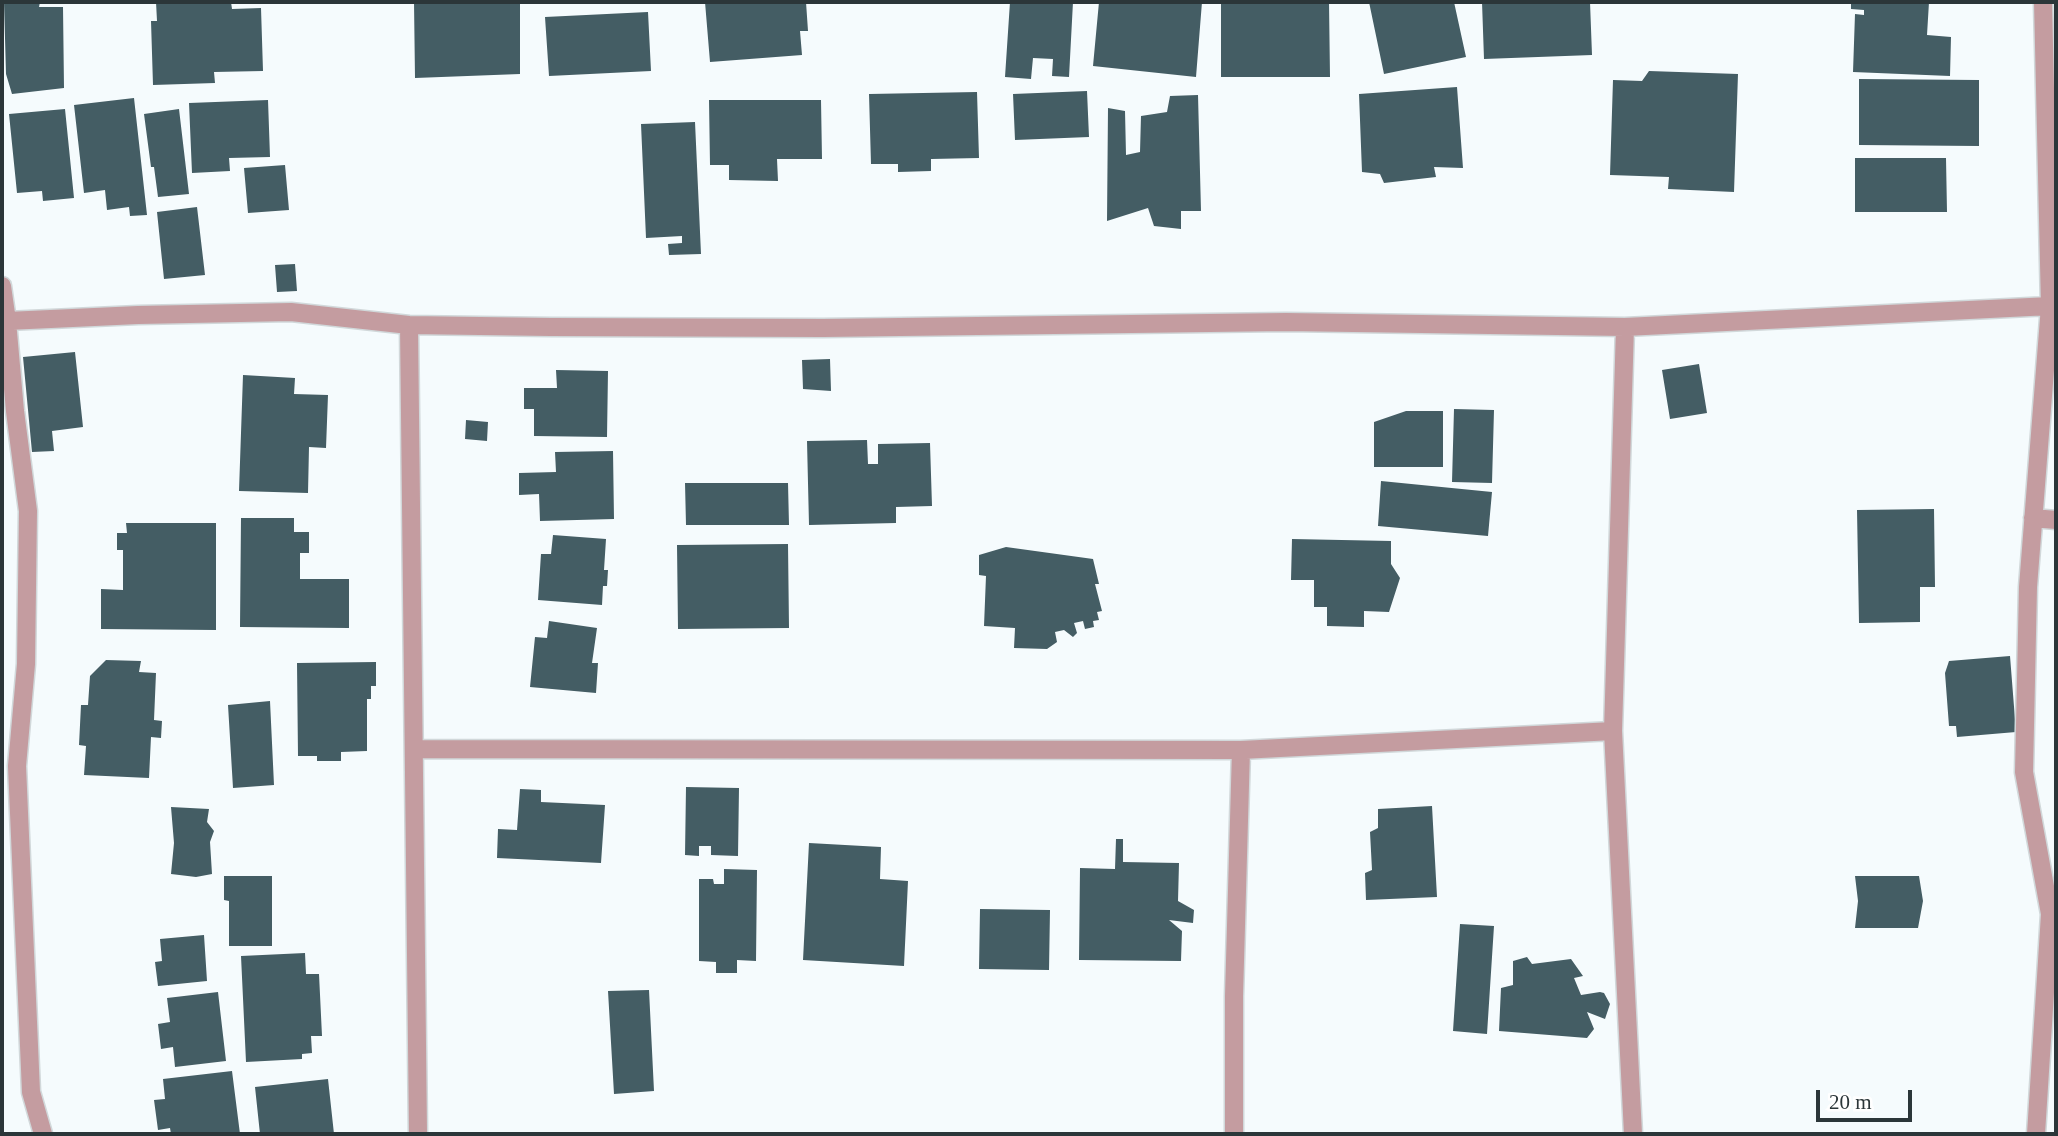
<!DOCTYPE html>
<style>
body{margin:0}
#map{position:relative;width:2058px;height:1136px;overflow:hidden;background:#f5fbfd;font-family:"Times New Roman",serif}
canvas{display:block}
.frame{position:absolute;inset:0;border:4px solid #2b3639;pointer-events:none}
.scale{position:absolute;left:1816px;top:1090px;width:96px;height:32px;box-sizing:border-box;border:4px solid #2b3639;border-top:0;padding-left:9px;font-size:21px;line-height:24px;white-space:nowrap;color:#2b3639;-webkit-text-stroke:5px #fff;paint-order:stroke}
</style>
<div id="map">
<canvas width="2058" height="1136"></canvas>
<div class="frame"></div>
<div class="scale">20 m</div>
</div>
<script>
const ctx = document.querySelector('canvas').getContext('2d');
ctx.lineJoin = 'round';
function fillPath(path, color) {
  ctx.fillStyle = color;
  ctx.fill(path, 'evenodd');
}
function toPath(rows) {
  const path = new Path2D();
  for (const r of rows) {
    path.moveTo(r[0], r[1]);
    for (let i = 2; i < r.length; i += 2) path.lineTo(r[i], r[i + 1]);
  }
  return path;
}
function stroke(path, color, width, dash) {
  ctx.strokeStyle = color;
  ctx.lineWidth = width;
  ctx.lineCap = dash ? 'butt' : 'round';
  ctx.setLineDash(dash || []);
  ctx.stroke(path);
}
const building = toPath([
 [4,2,40,2,39,7,63,7,64,88,12,94,6,74],
 [156,2,231,2,232,9,261,8,263,71,214,72,215,83,153,85,151,21,157,21],
 [414,2,520,2,520,74,415,78],
 [705,2,806,2,808,31,800,31,802,55,710,62],
 [1010,2,1073,2,1069,77,1052,76,1053,59,1033,58,1031,79,1005,77],
 [1099,2,1202,2,1196,77,1093,66],
 [1221,2,1329,2,1330,77,1221,77],
 [1369,2,1454,2,1466,57,1384,74],
 [1482,2,1590,2,1592,55,1484,59],
 [1851,2,1929,2,1927,35,1951,37,1950,76,1853,72,1855,14,1864,15,1864,10,1851,9],
 [648,12,651,71,549,76,545,17],
 [1649,71,1738,74,1734,192,1668,189,1669,177,1610,175,1613,80,1642,81],
 [1859,79,1979,80,1979,146,1859,145],
 [1457,87,1463,168,1434,167,1436,177,1384,183,1380,174,1362,172,1359,94],
 [1087,91,1089,137,1015,140,1013,94],
 [977,92,979,158,931,159,931,171,898,172,898,164,871,164,869,94],
 [1198,95,1201,211,1181,211,1181,229,1154,226,1148,208,1107,221,1108,108,1125,111,1126,155,1140,152,1141,116,1167,112,1170,96],
 [134,98,147,215,130,216,129,207,107,210,105,190,84,193,74,105],
 [268,100,270,157,229,158,230,171,192,173,189,103],
 [709,100,821,100,822,159,777,159,778,181,729,180,729,165,710,165],
 [65,109,74,198,43,201,42,191,17,193,9,114],
 [179,109,189,194,158,197,154,167,151,167,144,114],
 [695,122,701,254,669,255,668,244,682,243,682,236,646,238,641,124],
 [1855,158,1946,158,1947,212,1855,212],
 [285,165,289,210,248,213,244,168],
 [197,207,205,275,164,279,157,212],
 [295,264,297,291,277,292,275,265],
 [75,352,83,427,52,431,54,451,32,452,23,357],
 [830,359,831,391,803,389,802,360],
 [1699,364,1707,413,1670,419,1662,370],
 [556,370,608,371,607,437,534,436,534,409,524,409,524,388,557,388],
 [243,375,295,378,294,394,328,395,326,448,309,447,308,493,239,491],
 [1454,409,1494,410,1492,483,1452,482],
 [1406,411,1443,411,1443,467,1374,467,1374,422],
 [466,420,488,422,487,441,465,439],
 [867,440,868,464,878,464,878,444,930,443,932,506,896,507,896,523,809,525,807,441],
 [613,451,614,519,540,521,539,494,519,495,519,473,556,472,555,452],
 [1381,481,1492,492,1488,536,1378,526],
 [685,483,788,483,789,525,686,525],
 [1934,509,1935,587,1920,587,1920,622,1859,623,1857,510],
 [241,518,294,518,294,532,309,532,309,553,300,553,300,579,349,579,349,628,240,627],
 [126,523,216,523,216,630,101,629,101,589,123,590,123,550,117,550,117,533,127,533],
 [553,535,606,539,604,570,608,570,607,586,603,586,602,605,538,600,541,554,551,554],
 [1292,539,1391,541,1391,564,1400,578,1389,612,1364,611,1364,627,1327,626,1327,607,1314,607,1314,580,1291,580],
 [788,544,789,628,678,629,677,545],
 [1006,547,1093,559,1099,584,1095,584,1102,611,1097,612,1099,620,1093,621,1094,627,1085,629,1083,621,1074,623,1077,633,1073,637,1064,630,1055,632,1057,642,1047,649,1014,648,1015,628,984,626,986,576,979,575,979,555],
 [549,621,597,628,592,663,598,663,596,693,530,687,535,637,547,638],
 [2010,656,2016,732,1957,737,1956,726,1949,726,1945,673,1949,661],
 [106,660,141,661,139,672,156,673,154,720,162,721,161,738,151,737,149,778,84,775,86,746,79,745,81,705,88,705,90,676],
 [376,662,376,686,371,686,371,699,367,699,367,751,341,752,341,761,317,761,317,756,298,756,297,663],
 [270,701,274,785,233,788,228,705],
 [686,787,739,788,738,856,711,855,711,846,699,846,699,856,685,855],
 [520,789,541,790,541,802,605,805,601,863,497,858,498,829,517,830],
 [1432,806,1437,897,1366,900,1365,873,1372,870,1370,832,1378,828,1378,809],
 [171,807,209,809,207,822,214,831,210,842,212,874,196,877,171,874,174,843],
 [1116,839,1123,839,1123,862,1179,863,1178,901,1194,910,1193,923,1169,920,1182,931,1181,961,1079,960,1080,868,1115,869],
 [809,843,881,847,880,879,908,881,904,966,803,960],
 [724,869,757,870,756,961,737,960,737,973,716,973,716,962,699,961,699,879,713,879,714,884,724,884],
 [224,876,272,876,272,946,229,946,229,901,224,900],
 [1855,876,1919,876,1923,901,1918,928,1855,928,1858,901],
 [980,909,1050,910,1049,970,979,969],
 [1460,924,1494,926,1487,1034,1453,1031],
 [204,935,207,981,158,986,155,962,162,961,160,939],
 [305,953,306,974,319,974,322,1036,311,1036,312,1053,302,1054,302,1059,246,1062,241,956],
 [1527,957,1532,964,1571,959,1583,976,1574,978,1581,995,1600,992,1604,993,1610,1004,1605,1019,1587,1012,1594,1029,1587,1038,1499,1031,1501,988,1513,985,1513,961],
 [649,990,654,1091,614,1094,608,991],
 [218,992,226,1061,175,1067,173,1047,161,1049,158,1024,170,1022,167,998],
 [232,1071,240,1134,171,1134,170,1128,158,1130,154,1100,165,1099,163,1079],
 [328,1079,334,1134,260,1134,255,1087]
]);
const minor = toPath([
 [2,286,7,321],
 [409,325,418,1134],
 [1625,327,1613,731,1633,1134],
 [2033,518,2056,520],
 [414,749,1241,750,1613,731],
 [43,1134,31,1092,17,766,26,664,28,511,15,411,7,321,138,315,291,312,409,325,551,327,823,328,1286,322,1625,327,2050,306],
 [1234,1134,1234,996,1241,750],
 [2036,1134,2050,914,2024,772,2028,587,2050,306,2043,2]
]);
fillPath(building, '#445d64');
stroke(minor, '#d1d8da', 21);
stroke(minor, '#c49ca0', 18);
</script>
